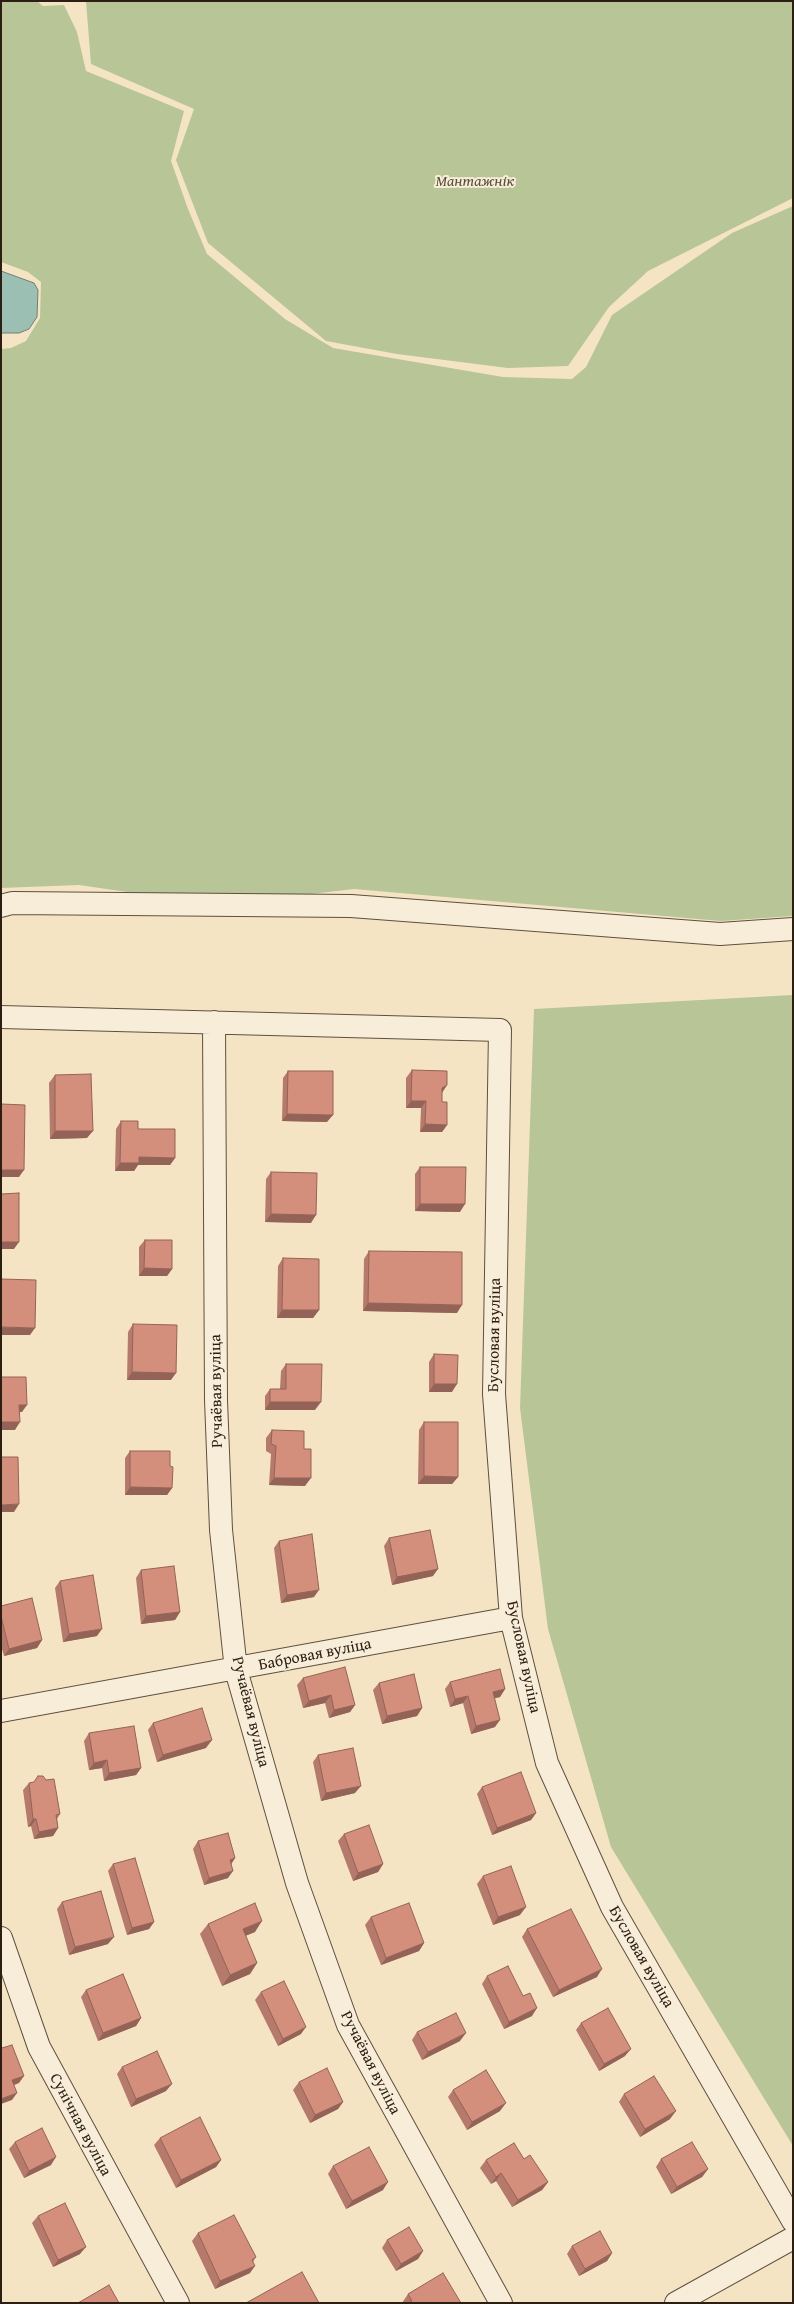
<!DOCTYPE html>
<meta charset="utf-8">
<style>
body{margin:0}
#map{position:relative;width:794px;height:2304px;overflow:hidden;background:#f5e4c4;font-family:"Gentium Book Plus",serif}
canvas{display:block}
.frame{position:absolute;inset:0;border:2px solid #2c1e13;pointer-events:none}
</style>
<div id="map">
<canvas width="794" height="2304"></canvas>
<div class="frame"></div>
</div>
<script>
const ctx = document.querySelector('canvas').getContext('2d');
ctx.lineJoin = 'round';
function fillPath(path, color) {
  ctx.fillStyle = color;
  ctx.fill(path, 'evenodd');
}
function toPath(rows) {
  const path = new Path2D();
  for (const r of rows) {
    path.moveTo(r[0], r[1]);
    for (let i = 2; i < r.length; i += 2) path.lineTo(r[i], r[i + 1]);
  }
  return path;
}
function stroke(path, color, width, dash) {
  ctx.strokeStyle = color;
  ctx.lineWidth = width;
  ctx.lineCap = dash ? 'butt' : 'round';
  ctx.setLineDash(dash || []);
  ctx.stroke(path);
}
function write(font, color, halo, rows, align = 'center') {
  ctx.font = font + ' "Gentium Book Plus",serif';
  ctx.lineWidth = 4;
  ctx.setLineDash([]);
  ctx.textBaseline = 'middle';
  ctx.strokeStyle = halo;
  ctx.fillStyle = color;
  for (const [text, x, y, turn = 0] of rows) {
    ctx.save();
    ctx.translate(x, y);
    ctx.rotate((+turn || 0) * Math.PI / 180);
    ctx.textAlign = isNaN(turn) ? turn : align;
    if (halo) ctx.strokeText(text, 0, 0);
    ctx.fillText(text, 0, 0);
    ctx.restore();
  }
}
const green = toPath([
 [1,1,37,1,43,6,64,5,77,32,86,71,184,111,171,161,188,209,207,254,285,319,333,348,503,377,572,379,586,367,612,315,732,233,793,206,793,916,721,921,354,889,217,905,79,885,1,888,1,349,11,348,26,341,40,318,41,282,28,272,1,262],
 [86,1,793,1,793,198,648,271,609,307,568,366,508,368,397,354,326,341,208,243,176,160,194,109,91,64],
 [793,995,793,2146,611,1847,548,1629,520,1408,534,1009]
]);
const water = toPath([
 [1,271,34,283,38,290,37,317,29,329,19,333,1,333,1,271]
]);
const minor = toPath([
 [1,906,12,903,351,906,720,934,793,929],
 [1,1017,500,1030,494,1394,511,1618,547,1763,612,1907,793,2221],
 [214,1022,216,1400,221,1530,236,1670,297,1883,348,2025,501,2303],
 [1,1711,511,1618],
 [1,1938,39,2047,178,2303],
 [676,2303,793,2238]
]);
const wall = toPath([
 [412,1070,447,1085,442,1092,442,1102,447,1125,442,1132,420,1132,421,1108,406,1108,406,1078],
 [288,1071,327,1122,282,1121,283,1078],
 [55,1075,87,1138,50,1139,49,1083],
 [121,1121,138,1129,175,1158,170,1165,138,1165,134,1171,115,1171,116,1129],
 [420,1167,460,1212,415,1211,415,1174],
 [271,1172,311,1223,265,1222,266,1179],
 [145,1240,172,1269,167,1276,139,1276,139,1247],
 [369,1251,457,1313,363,1311,364,1259],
 [283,1258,319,1310,313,1318,277,1318,278,1266],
 [133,1324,171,1380,127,1380,128,1332],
 [434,1354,452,1392,429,1392,429,1362],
 [286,1364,315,1410,265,1410,265,1396,270,1389,280,1389,281,1371],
 [424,1422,458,1477,452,1484,418,1484,419,1430],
 [272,1430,304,1449,305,1486,269,1485,271,1454,266,1451,266,1438],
 [130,1451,170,1466,172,1488,167,1495,125,1495,125,1458],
 [389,1538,433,1576,392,1585,384,1546],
 [279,1541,314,1597,281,1603,274,1548],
 [141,1570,180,1612,175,1620,141,1624,136,1578],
 [60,1581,97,1636,63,1642,55,1588],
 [1,1606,42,1640,37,1648,4,1656,1,1646],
 [303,1678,355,1705,350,1712,329,1718,325,1703,303,1708,297,1685],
 [450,1682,505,1689,500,1697,494,1698,495,1727,471,1734,463,1703,450,1707,445,1689],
 [379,1683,422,1708,417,1716,382,1724,373,1690],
 [153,1723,206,1748,157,1762,148,1730],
 [89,1733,141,1768,136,1775,104,1781,102,1768,89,1770,84,1741],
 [318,1755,355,1793,321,1801,313,1762],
 [29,1783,60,1814,57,1819,58,1828,53,1836,34,1839,31,1826,28,1827,23,1790],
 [482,1787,536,1813,531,1820,492,1835,477,1794],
 [344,1834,383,1864,378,1872,353,1881,338,1841],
 [198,1841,235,1858,231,1864,228,1878,204,1885,193,1849],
 [113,1864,154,1922,149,1929,127,1935,108,1871],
 [483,1876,520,1915,493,1925,477,1884],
 [62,1902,108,1944,69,1955,57,1909],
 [371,1917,424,1943,419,1951,381,1965,365,1925],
 [208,1924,255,1932,245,1936,257,1963,250,1974,222,1986,200,1934],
 [527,1929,597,1977,553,1997,522,1937],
 [487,1976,532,2016,504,2029,482,1984],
 [86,1990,141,2018,136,2026,98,2041,81,1997],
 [261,1992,301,2034,278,2046,255,2000],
 [581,2023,625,2056,599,2071,576,2030],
 [417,2032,460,2041,422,2060,412,2040],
 [122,2067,166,2091,131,2107,117,2074],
 [299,2082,343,2102,338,2109,310,2123,293,2090],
 [453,2090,500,2111,467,2130,448,2097],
 [624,2094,670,2119,640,2137,619,2102],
 [160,2138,221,2160,216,2167,176,2188,154,2145],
 [15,2142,51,2165,24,2178,9,2149],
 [524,2159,548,2182,542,2190,512,2207,496,2181,491,2184,480,2168,486,2160],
 [661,2159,708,2169,702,2177,671,2194,656,2167],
 [333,2166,383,2190,346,2209,328,2174],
 [38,2216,80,2254,53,2267,32,2223],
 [198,2233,256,2257,253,2262,250,2273,215,2289,192,2241],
 [387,2240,423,2251,418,2259,396,2271,382,2248],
 [572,2246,612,2253,607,2261,579,2276,567,2254],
 [408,2294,461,2303,402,2303]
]);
const shadedWall = toPath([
 [447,1085,442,1093,442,1088],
 [411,1101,426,1101,421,1108,406,1108],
 [287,1114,333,1115,327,1122,282,1121],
 [425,1124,447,1125,442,1132,420,1132],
 [55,1131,93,1131,87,1138,50,1139],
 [139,1157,175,1158,170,1165,138,1165,134,1171,115,1171,120,1163],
 [1,1170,24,1170,19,1177,1,1177],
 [420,1204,465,1204,460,1212,415,1211],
 [271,1214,316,1215,311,1223,265,1222],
 [1,1242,19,1242,14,1249,1,1249],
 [144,1268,172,1269,167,1276,139,1276],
 [368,1303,462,1305,457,1313,363,1311],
 [282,1310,319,1310,313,1318,277,1318],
 [1,1327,35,1328,30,1335,1,1335],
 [132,1372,176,1373,171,1380,127,1380],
 [434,1384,457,1384,452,1392,429,1392],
 [270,1402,321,1402,315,1410,265,1410],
 [19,1405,27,1405,22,1412,14,1412],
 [1,1422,20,1422,15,1430,1,1430],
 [424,1476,458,1477,452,1484,418,1484],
 [274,1478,311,1478,305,1486,269,1485],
 [130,1487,172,1488,167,1495,125,1495],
 [19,1504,14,1512,1,1512,1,1505],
 [438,1569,433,1576,392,1585,397,1577],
 [319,1590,314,1597,281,1603,287,1595],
 [180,1612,175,1620,141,1624,146,1616],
 [102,1629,97,1636,63,1642,69,1634],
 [42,1640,37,1648,4,1656,9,1649],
 [505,1689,500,1697,488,1700,493,1692],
 [331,1695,325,1703,303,1708,309,1701],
 [468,1696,463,1703,450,1707,455,1699],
 [355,1705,350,1712,329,1718,334,1710],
 [422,1708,417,1716,382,1724,387,1716],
 [500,1720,495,1727,471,1734,476,1726],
 [212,1740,206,1748,157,1762,163,1755],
 [107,1760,102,1768,89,1770,94,1763],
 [141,1768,136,1775,104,1781,109,1773],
 [361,1786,355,1793,321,1801,326,1793],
 [536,1813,531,1820,492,1835,497,1828],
 [33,1819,36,1819,31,1826,28,1827],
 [58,1828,53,1836,34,1839,39,1832],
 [235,1858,230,1866,230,1860],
 [383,1864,378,1872,353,1881,358,1873],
 [233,1871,228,1878,204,1885,209,1878],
 [526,1907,520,1915,493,1925,498,1917],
 [262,1921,255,1932,235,1940,243,1929],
 [154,1922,149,1929,127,1935,132,1928],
 [114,1937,108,1944,69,1955,75,1947],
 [424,1943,419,1951,381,1965,386,1958],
 [257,1963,250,1974,222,1986,230,1975],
 [602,1969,597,1977,553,1997,559,1990],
 [537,2008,532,2016,504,2029,509,2022],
 [141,2018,136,2026,98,2041,103,2033],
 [306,2027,301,2034,278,2046,283,2039],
 [466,2033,460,2041,422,2060,428,2052],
 [631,2049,625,2056,599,2071,604,2064],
 [24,2076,19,2083,7,2088,12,2080],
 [172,2084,166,2091,131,2107,136,2099],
 [17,2093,12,2100,1,2104,1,2099],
 [343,2102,338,2109,310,2123,315,2115],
 [506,2103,500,2111,467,2130,472,2122],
 [676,2111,670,2119,640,2137,645,2129],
 [56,2157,51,2165,24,2178,29,2171],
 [221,2160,216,2167,176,2188,181,2180],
 [708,2169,702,2177,671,2194,677,2187],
 [501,2173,496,2181,491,2184,496,2177],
 [388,2182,383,2190,346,2209,352,2201],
 [548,2182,542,2190,512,2207,518,2200],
 [86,2247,80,2254,53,2267,58,2260],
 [423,2251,418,2259,396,2271,401,2264],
 [612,2253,607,2261,579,2276,585,2269],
 [255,2266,250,2273,215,2289,220,2281]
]);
const building = toPath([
 [412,1070,447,1071,447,1085,442,1088,442,1102,447,1102,447,1125,425,1124,426,1101,411,1101,412,1070],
 [288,1071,333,1071,333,1115,287,1114,288,1071],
 [91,1074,93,1131,55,1131,55,1075,91,1074],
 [1,1104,25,1105,24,1170,1,1170,1,1104],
 [121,1121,138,1121,138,1129,175,1129,175,1158,139,1157,139,1163,120,1163,121,1121],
 [420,1167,466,1167,465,1204,420,1204,420,1167],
 [271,1172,317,1173,316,1215,271,1214,271,1172],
 [19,1193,19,1242,1,1242,1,1194,19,1193],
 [145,1240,172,1240,172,1269,144,1268,145,1240],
 [369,1251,462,1252,462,1305,368,1303,369,1251],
 [283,1258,319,1259,319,1310,282,1310,283,1258],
 [1,1279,36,1280,35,1328,1,1327,1,1279],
 [133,1324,177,1325,176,1373,132,1372,133,1324],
 [434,1354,458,1355,457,1384,434,1384,434,1354],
 [286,1364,322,1364,321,1402,270,1402,270,1389,286,1389,286,1364],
 [1,1377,26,1377,27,1405,19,1405,20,1422,1,1422,1,1377],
 [424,1422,458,1422,458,1477,424,1476,424,1422],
 [272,1430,304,1431,304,1449,311,1449,311,1478,274,1478,276,1446,271,1444,272,1430],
 [130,1451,170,1451,170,1466,173,1467,172,1488,130,1487,130,1451],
 [1,1457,18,1457,19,1504,1,1505,1,1457],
 [430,1530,438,1569,397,1577,389,1538,430,1530],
 [312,1534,319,1590,287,1595,279,1541,312,1534],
 [174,1566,180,1612,146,1616,141,1570,174,1566],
 [93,1575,102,1629,69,1634,60,1581,93,1575],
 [32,1598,42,1640,9,1649,1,1616,1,1606,32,1598],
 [345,1667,355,1705,334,1710,331,1695,309,1701,303,1678,345,1667],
 [500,1669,505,1689,493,1692,500,1720,476,1726,468,1696,455,1699,450,1682,500,1669],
 [414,1674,422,1708,387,1716,379,1683,414,1674],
 [202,1708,212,1740,163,1755,153,1723,202,1708],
 [134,1726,141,1768,109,1773,107,1760,94,1763,89,1733,134,1726],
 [353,1748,361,1786,326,1793,318,1755,353,1748],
 [521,1772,536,1813,497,1828,482,1787,521,1772],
 [38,1776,43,1776,46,1780,54,1779,60,1814,56,1815,58,1828,39,1832,36,1819,33,1819,29,1783,34,1782,38,1776],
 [369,1825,383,1864,358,1873,344,1834,369,1825],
 [228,1833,235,1858,230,1860,233,1871,209,1878,198,1841,228,1833],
 [135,1858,154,1922,132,1928,113,1864,135,1858],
 [511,1866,526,1907,498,1917,483,1876,511,1866],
 [101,1891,114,1937,75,1947,62,1902,101,1891],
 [255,1903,262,1921,243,1929,257,1963,230,1975,208,1924,255,1903],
 [409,1903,424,1943,386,1958,371,1917,409,1903],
 [571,1909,602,1969,559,1990,527,1929,571,1909],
 [508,1966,523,1996,530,1993,537,2008,509,2022,487,1976,508,1966],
 [123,1974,141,2018,103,2033,86,1990,123,1974],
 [284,1981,306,2027,283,2039,261,1992,284,1981],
 [608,2008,631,2049,604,2064,581,2023,608,2008],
 [456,2013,466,2033,428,2052,417,2032,456,2013],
 [12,2045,24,2076,12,2080,17,2093,1,2099,1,2046,2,2048,12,2045],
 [157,2051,172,2084,136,2099,122,2067,157,2051],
 [327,2068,343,2102,315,2115,299,2082,327,2068],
 [486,2070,506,2103,472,2122,453,2090,486,2070],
 [654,2076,676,2111,645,2129,624,2094,654,2076],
 [200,2117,221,2160,181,2180,160,2138,200,2117],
 [42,2128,56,2157,29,2171,15,2142,42,2128],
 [692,2142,708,2169,677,2187,661,2159,692,2142],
 [514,2143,524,2159,530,2155,548,2182,518,2200,501,2173,496,2177,486,2160,514,2143],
 [369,2147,388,2182,352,2201,333,2166,369,2147],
 [65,2203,86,2247,58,2260,38,2216,65,2203],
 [234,2215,256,2257,252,2260,255,2266,220,2281,198,2233,234,2215],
 [409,2227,423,2251,401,2264,387,2240,409,2227],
 [600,2231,612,2253,585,2269,572,2246,600,2231],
 [302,2272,319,2303,246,2303,302,2272],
 [443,2273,461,2303,408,2303,412,2301,408,2294,443,2273],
 [109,2285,119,2303,78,2303,109,2285]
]);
const parkNames = [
 ["Мантажнік",475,182]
];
const streetNames = [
 ["Бусловая вуліца",495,1335,-89],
 ["Ручаёвая вуліца",217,1391,-91],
 ["Бабровая вуліца",315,1655,-11],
 ["Бусловая вуліца",523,1657,78],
 ["Ручаёвая вуліца",250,1712,76],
 ["Бусловая вуліца",641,1957,60],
 ["Ручаёвая вуліца",370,2063,63],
 ["Сунічная вуліца",80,2125,62]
];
fillPath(green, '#b7c597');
fillPath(water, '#9cbfb3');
stroke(water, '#6f7f73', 1);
stroke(minor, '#5e503f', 24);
stroke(minor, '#f8edd9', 22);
fillPath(wall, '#b57a6b');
fillPath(shadedWall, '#946357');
fillPath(building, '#d38e7c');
stroke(building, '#946357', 1);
write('italic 16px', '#56503b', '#f8edd9', parkNames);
write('16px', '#2c1e13', '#f8edd9', streetNames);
</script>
